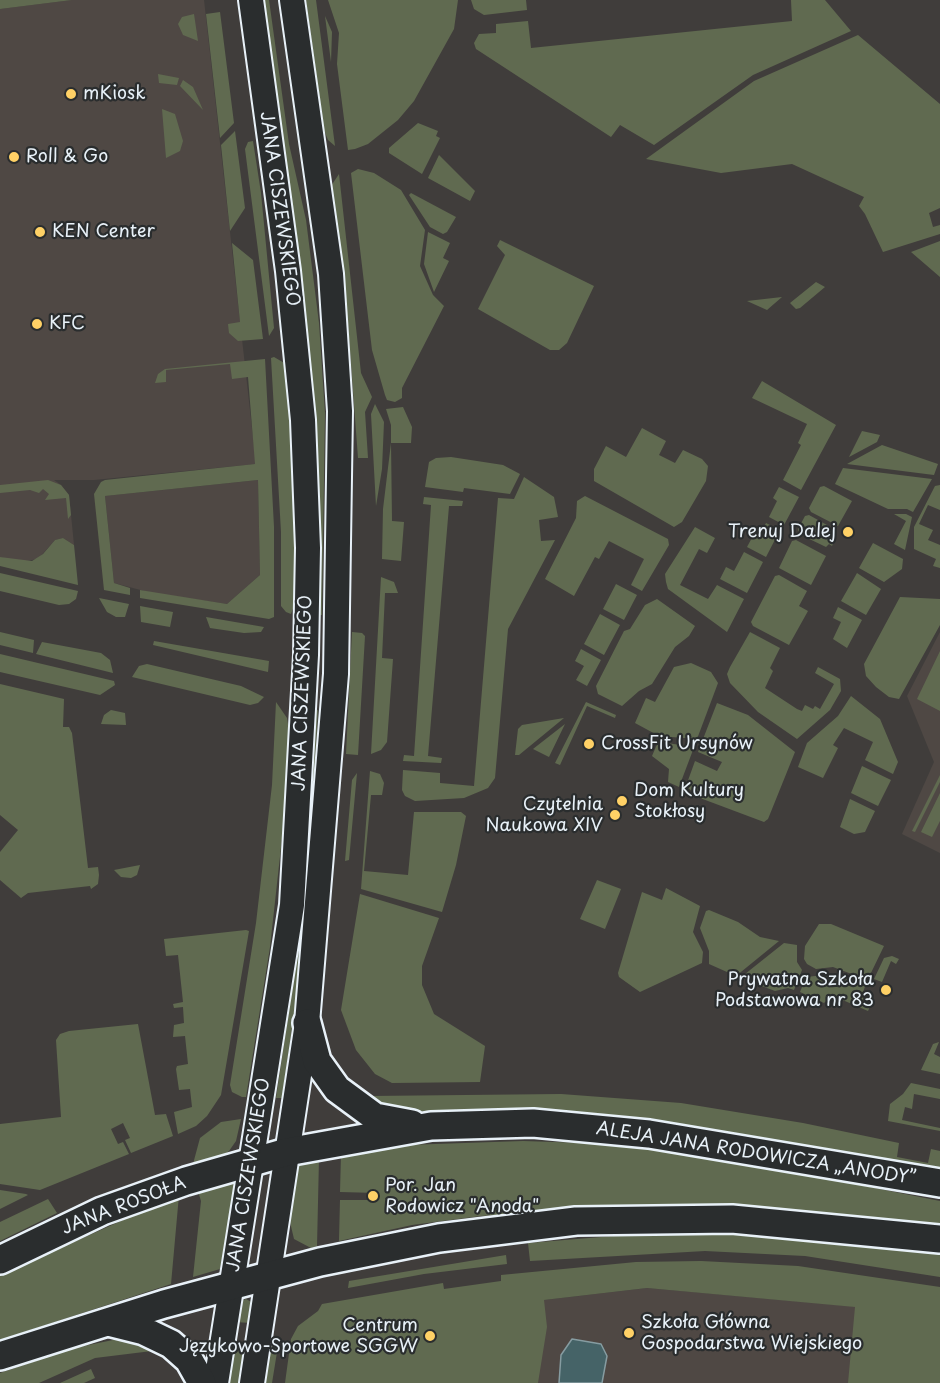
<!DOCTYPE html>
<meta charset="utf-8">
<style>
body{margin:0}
canvas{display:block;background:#403d3b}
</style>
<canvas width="940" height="1383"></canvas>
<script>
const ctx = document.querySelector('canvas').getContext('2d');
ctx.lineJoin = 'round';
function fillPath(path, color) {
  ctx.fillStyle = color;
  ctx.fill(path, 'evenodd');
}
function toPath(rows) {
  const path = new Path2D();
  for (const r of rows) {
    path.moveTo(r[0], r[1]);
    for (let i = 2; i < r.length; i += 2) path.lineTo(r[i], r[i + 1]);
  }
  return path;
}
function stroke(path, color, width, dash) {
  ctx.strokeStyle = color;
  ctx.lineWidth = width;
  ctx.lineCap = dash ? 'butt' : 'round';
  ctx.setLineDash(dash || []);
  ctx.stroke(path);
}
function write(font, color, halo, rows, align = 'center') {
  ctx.font = font + ' "Playpen Sans",sans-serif';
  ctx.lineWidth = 4.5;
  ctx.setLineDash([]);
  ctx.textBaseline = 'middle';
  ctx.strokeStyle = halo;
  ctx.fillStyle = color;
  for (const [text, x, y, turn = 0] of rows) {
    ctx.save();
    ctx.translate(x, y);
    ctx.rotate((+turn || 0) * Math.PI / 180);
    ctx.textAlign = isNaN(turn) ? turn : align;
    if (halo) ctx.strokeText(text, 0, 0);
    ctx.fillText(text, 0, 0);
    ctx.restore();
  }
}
const built = toPath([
 [72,0,204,0,256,464,94,480,54,480,61,485,69,495,74,545,63,538,55,540,38,559,20,562,0,557,0,9],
 [258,480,260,575,227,604,152,593,114,583,105,496],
 [940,632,940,853,902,834,934,762,907,696],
 [647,1288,940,1314,940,1383,300,1383,544,1300]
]);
const green = toPath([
 [0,0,72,0,0,9],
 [262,0,269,0,289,144,306,220,319,323,325,413,322,615,317,615,305,325,290,195],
 [306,0,316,0,335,146,328,140,324,130],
 [328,0,458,0,454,29,414,101,398,120,368,144,355,149,348,150,337,64,339,33],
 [471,0,526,0,527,10,484,15,474,9],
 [791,0,825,0,851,31,753,75,654,145,620,125,611,137,476,49,474,43,479,34,496,33,496,24,528,21,531,48,792,21],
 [220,12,234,123,220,138,206,14],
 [194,14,198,41,183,35,178,24,182,17],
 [325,16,332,32,331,62],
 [858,35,940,104,940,208,929,213,933,227,940,225,940,234,883,252,865,214,859,206,864,197,792,164,721,173,646,159,754,81],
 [158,74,179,78,177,85,159,83],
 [183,80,193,87,203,110,180,86],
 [162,109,175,114,183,141,180,151,166,158],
 [418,123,438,131,436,136,440,138,422,174,389,153,389,148],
 [235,131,245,208,230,231,221,145],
 [253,141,261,193,274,328,269,336,245,149,248,142],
 [439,155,475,191,470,201,428,178],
 [358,169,374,173,401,190,425,230,420,266,433,295,444,306,402,388,402,398,395,402,387,400,385,395,372,350,351,173],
 [339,174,361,373,372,397,365,412,368,458,358,458,348,324,331,186],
 [411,193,456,217,447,232,443,234,430,227,409,195],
 [428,232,450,243,443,258,449,261,434,292,424,264],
 [500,240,594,286,567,343,559,350,550,350,478,309,505,255,497,246],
 [940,241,940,277,911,252],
 [232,243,253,260,263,339,238,341,229,333,228,324,240,322],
 [816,282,825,287,800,308,796,309,790,303],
 [782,297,767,310,747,301],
 [274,357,286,364,292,424,296,600,291,614,286,612,281,606,281,532,271,358],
 [265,359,274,527,274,617,269,619,140,598,140,590,227,604,260,575,258,480,105,496,114,583,130,588,130,595,104,590,94,494,101,482,105,480,255,464,248,377,232,379,230,364,166,370,166,382,155,383,158,374,165,369],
 [762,381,836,425,801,490,783,480,801,445,798,443,807,424,752,398],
 [375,404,384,422,382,469,376,506,371,414],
 [403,407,412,427,411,443,391,443,392,521,404,522,401,561,382,559,383,509,391,443,391,425,386,409],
 [642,428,666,441,659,455,675,463,683,450,702,459,708,466,706,481,682,522,674,527,594,481,594,469,606,446,626,457],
 [862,431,880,435,877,442,849,457],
 [882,445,938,464,934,475,847,464],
 [451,457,503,465,520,474,510,494,464,488,463,492,425,487,429,462,436,458],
 [843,468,932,479,913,512,907,509,888,509,835,484],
 [524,477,554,497,558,517,539,520,541,541,555,540,508,629,495,778,488,788,464,798,415,801,405,796,402,790,403,770,440,773,440,783,474,786,498,498,514,499],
 [48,480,61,485,69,495,71,515,68,519,66,498,45,500,49,494,43,489,39,493,30,490,0,493,0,485],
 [940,485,940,510,928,505,919,524,933,530,928,540,940,545,940,568,933,566,936,559,914,549,914,527,935,486],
 [824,486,852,501,838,526,811,512,809,508,820,487],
 [779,487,799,497,784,525,769,517,777,501,773,498],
 [585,496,668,539,669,545,642,591,631,585,644,559,609,541,599,559,595,557,574,596,545,579,576,518,577,501],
 [424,497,463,501,462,506,449,506,428,756,442,758,441,763,403,761,404,755,414,756,431,505,423,504],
 [894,514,906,514,912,517,905,550,894,544,906,521],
 [809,515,836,530,833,535,836,537,832,546,829,544,826,547,799,534,798,529,805,516],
 [766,523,780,530,766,557,747,547,754,534,759,537],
 [695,527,715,538,707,553,699,549,680,585,708,599,717,585,744,599,727,632,668,589,666,582,665,574],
 [63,538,74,545,78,585,0,566,0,557,32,561,43,554,55,540],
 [796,540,826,556,811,585,779,568,792,541],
 [873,543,903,559,902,569,884,582,859,568],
 [744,552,763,562,747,593,720,579,726,567,734,571],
 [0,573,78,591,76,599,69,604,59,605,0,591],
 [857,573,881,589,866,615,841,601],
 [779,575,807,591,799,606,808,611,789,645,753,626,751,622,775,576],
 [381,577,394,582,398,593,385,593,382,658,393,659,387,742,381,750,371,754],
 [616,584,637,595,624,620,603,609],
 [900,597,940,599,940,625,899,699,889,697,876,687,866,676,864,664],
 [99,598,129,604,125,617,116,617,107,612],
 [657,599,695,626,689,636,675,647,652,684,639,691,622,706,598,694,596,686,624,631,630,629,645,605],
 [140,606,173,612,170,627,141,622],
 [838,607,862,620,847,648,833,639,841,622,833,618],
 [600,614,620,625,604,655,584,644],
 [206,617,264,627,261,632,244,633,210,628],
 [0,632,34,640,33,653,0,645],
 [352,632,362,633,365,636,358,755,346,754],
 [750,632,780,648,770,668,773,671,765,688,797,709,802,711,805,705,813,709,815,706,820,709,834,684,815,673,818,667,840,679,841,691,830,710,797,739,758,712,730,683,727,674,730,667],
 [154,641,269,661,268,672,153,645],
 [42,642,101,653,110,660,113,673,36,654],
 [581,649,601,660,587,686,576,680,584,666,575,661],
 [940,651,940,711,917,699],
 [0,654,114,681,115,685,100,695,0,672],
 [691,663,711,672,718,683,697,739,659,736,635,723,646,698,655,702,674,667],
 [147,664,241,686,264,697,258,703,250,705,132,677,139,666],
 [0,684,64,699,63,727,69,727,72,733,88,868,98,867,99,875,98,884,91,889,90,886,28,893,21,898,0,880,0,852,18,830,0,815],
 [851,696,880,719,898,762,893,774,865,760,873,742,844,728,833,745,838,748,823,778,798,767,807,743,838,716],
 [276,702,287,718,290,736,285,811,270,947,246,1097,242,1097,232,1092,230,1085,256,923,272,785],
 [586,702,616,715,615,718,587,706,560,765,555,763],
 [717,703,748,715,795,752,768,819,764,822,700,798,686,786,695,761,717,771,722,762,698,752],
 [111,710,125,713,126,725,101,724,104,715],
 [318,710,310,859,305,859,314,711],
 [564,718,519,755,515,755,518,729,522,725],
 [565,724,549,757,533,749],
 [658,742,689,746,693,750,679,787,668,782,669,769,652,756],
 [862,766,891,780,878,806,851,793],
 [370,771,380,774,384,783,382,795,371,795,364,871,408,875,414,812,461,812,466,816,456,865,442,912,361,889],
 [357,773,349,860,345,861,352,780],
 [940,775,940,782,915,832,912,831],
 [940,793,940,821,932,837,921,832],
 [850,799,875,811,865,832,854,834,840,827],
 [140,865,137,875,131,878,121,877,114,870],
 [597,880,621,889,605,929,580,919],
 [303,882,307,882,300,972,282,1098,276,1098,296,964],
 [666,888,700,906,693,932,703,952,702,963,640,992,619,977,618,973,642,892,662,900],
 [360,894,439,918,422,966,422,985,434,1014,485,1046,480,1082,392,1083,375,1074,356,1050,341,1010],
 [709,910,738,922,760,937,779,941,736,976,709,964,709,951,700,928,706,911],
 [819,924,831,924,884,946,869,977,865,979,833,967,816,969,807,964,804,959,805,946],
 [246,930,249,931,221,1095,207,1116,196,1126,178,1134,174,1112,192,1107,190,1089,179,1090,176,1069,177,1066,188,1064,185,1036,173,1037,174,1025,184,1023,183,1007,174,1008,173,1004,183,1002,178,955,166,956,164,939],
 [784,943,797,945,797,962,802,970,794,990,788,988,775,991,740,978],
 [892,956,899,959,896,964,891,961,882,982,874,979,884,958],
 [834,974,866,984,861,997,872,1002,868,1011,838,998,836,1002,828,999,824,1003,800,992,806,977],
 [138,1024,155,1115,166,1114,173,1136,131,1153,125,1140,130,1138,123,1123,111,1129,118,1144,123,1142,129,1154,40,1190,0,1184,0,1124,61,1117,56,1040,60,1034,69,1031],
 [939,1042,934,1054,940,1057,940,1074,921,1070,933,1044],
 [911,1083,940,1089,940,1099,914,1094,912,1109,905,1107,902,1120,940,1128,940,1131,888,1121,890,1104,903,1094],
 [361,1089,370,1096,561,1094,681,1103,803,1123,899,1143,897,1157,928,1163,931,1149,940,1151,940,1177,636,1122,545,1110,395,1112,382,1108,356,1091],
 [241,1119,236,1141,229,1151,218,1159,193,1164,200,1138,221,1122],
 [523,1141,616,1144,669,1150,730,1159,940,1201,940,1227,589,1209,481,1216,412,1225,339,1241,340,1200,377,1200,378,1193,340,1192,341,1154,406,1145],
 [319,1158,317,1246,311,1248,294,1239,290,1222,299,1162],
 [236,1178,220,1269,193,1277,201,1201,197,1188],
 [0,1190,26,1194,28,1195,0,1209],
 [179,1195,171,1284,0,1340,0,1275],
 [48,1199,57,1213,0,1241,0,1222],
 [663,1232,749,1234,875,1244,940,1253,940,1277,805,1256,705,1251,530,1261,528,1243],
 [506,1255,507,1264,424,1274,348,1288,349,1281],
 [701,1261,798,1266,940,1287,940,1383,848,1383,855,1307,647,1288,544,1300,547,1327,538,1383,285,1383,291,1339,298,1326,318,1311,322,1304,443,1283,444,1289,501,1281,501,1275,636,1262],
 [246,1299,253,1303,251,1323,235,1322,241,1301],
 [136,1339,160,1350,95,1358,39,1383,0,1383,0,1373,74,1348,113,1340],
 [268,1342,275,1343,278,1346,272,1383,262,1383],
 [231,1343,248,1344,241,1383,225,1383],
 [91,1369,95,1378,84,1383,60,1383]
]);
const water = toPath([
 [572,1339,601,1344,607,1356,602,1383,559,1383,561,1355,572,1339]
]);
const tertiary = toPath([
 [216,1383,292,905,306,655,308,548,303,420,288,271,251,0],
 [252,1383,307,1023,336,674,340,411,331,274,292,0]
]);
const secondary = toPath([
 [307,1023,317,1061,337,1089,375,1117,412,1124],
 [0,1260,102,1211,186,1181,287,1152,431,1126,533,1123,649,1134,940,1183],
 [108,1322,144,1331,171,1344,189,1360,202,1383],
 [0,1356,164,1304,320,1262,439,1238,576,1221,732,1219,940,1239]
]);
const markers = [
 [71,94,6,"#ffd166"],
 [14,157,6,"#ffd166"],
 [40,232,6,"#ffd166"],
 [37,324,6,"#ffd166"],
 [848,532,6,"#ffd166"],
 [589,744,6,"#ffd166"],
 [622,801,6,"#ffd166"],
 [615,815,6,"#ffd166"],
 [886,990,6,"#ffd166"],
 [373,1196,6,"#ffd166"],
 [629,1333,6,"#ffd166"],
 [430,1336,6,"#ffd166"]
];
const poiNames = [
 ["mKiosk",83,94],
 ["Roll & Go",26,157],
 ["KEN Center",52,232],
 ["KFC",49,324],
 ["Trenuj Dalej",836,532,"right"],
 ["CrossFit Ursynów",601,744],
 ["Dom Kultury",634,791],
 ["Stokłosy",634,812],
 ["Czytelnia",603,805,"right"],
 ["Naukowa XIV",603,826,"right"],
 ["Prywatna Szkoła",874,980,"right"],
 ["Podstawowa nr 83",874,1001,"right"],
 ["Por. Jan",385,1186],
 ["Rodowicz \"Anoda\"",385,1207],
 ["Szkoła Główna",641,1323],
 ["Gospodarstwa Wiejskiego",641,1344],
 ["Centrum",418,1326,"right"],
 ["Językowo-Sportowe SGGW",418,1347,"right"]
];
const streetNames = [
 ["JANA CISZEWSKIEGO",279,209,82],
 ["JANA CISZEWSKIEGO",303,693,-88],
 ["ALEJA JANA RODOWICZA „ANODY”",756,1154,9],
 ["JANA CISZEWSKIEGO",249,1175,-81],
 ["JANA ROSOŁA",124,1206,-21]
];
fillPath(built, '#4f4844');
fillPath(green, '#606a50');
fillPath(water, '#456367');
stroke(water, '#869ca1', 1.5);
stroke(tertiary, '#e8f1f8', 28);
stroke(secondary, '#e8f1f8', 32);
stroke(tertiary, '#2a2d2e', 24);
stroke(secondary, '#2a2d2e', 27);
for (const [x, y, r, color] of markers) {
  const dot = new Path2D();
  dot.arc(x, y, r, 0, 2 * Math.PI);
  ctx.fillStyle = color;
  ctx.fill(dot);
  stroke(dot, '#2a2d2e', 2);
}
write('18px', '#e8f1f8', '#2a2d2e', poiNames, 'left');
write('18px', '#e8f1f8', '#2a2d2e', streetNames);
</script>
